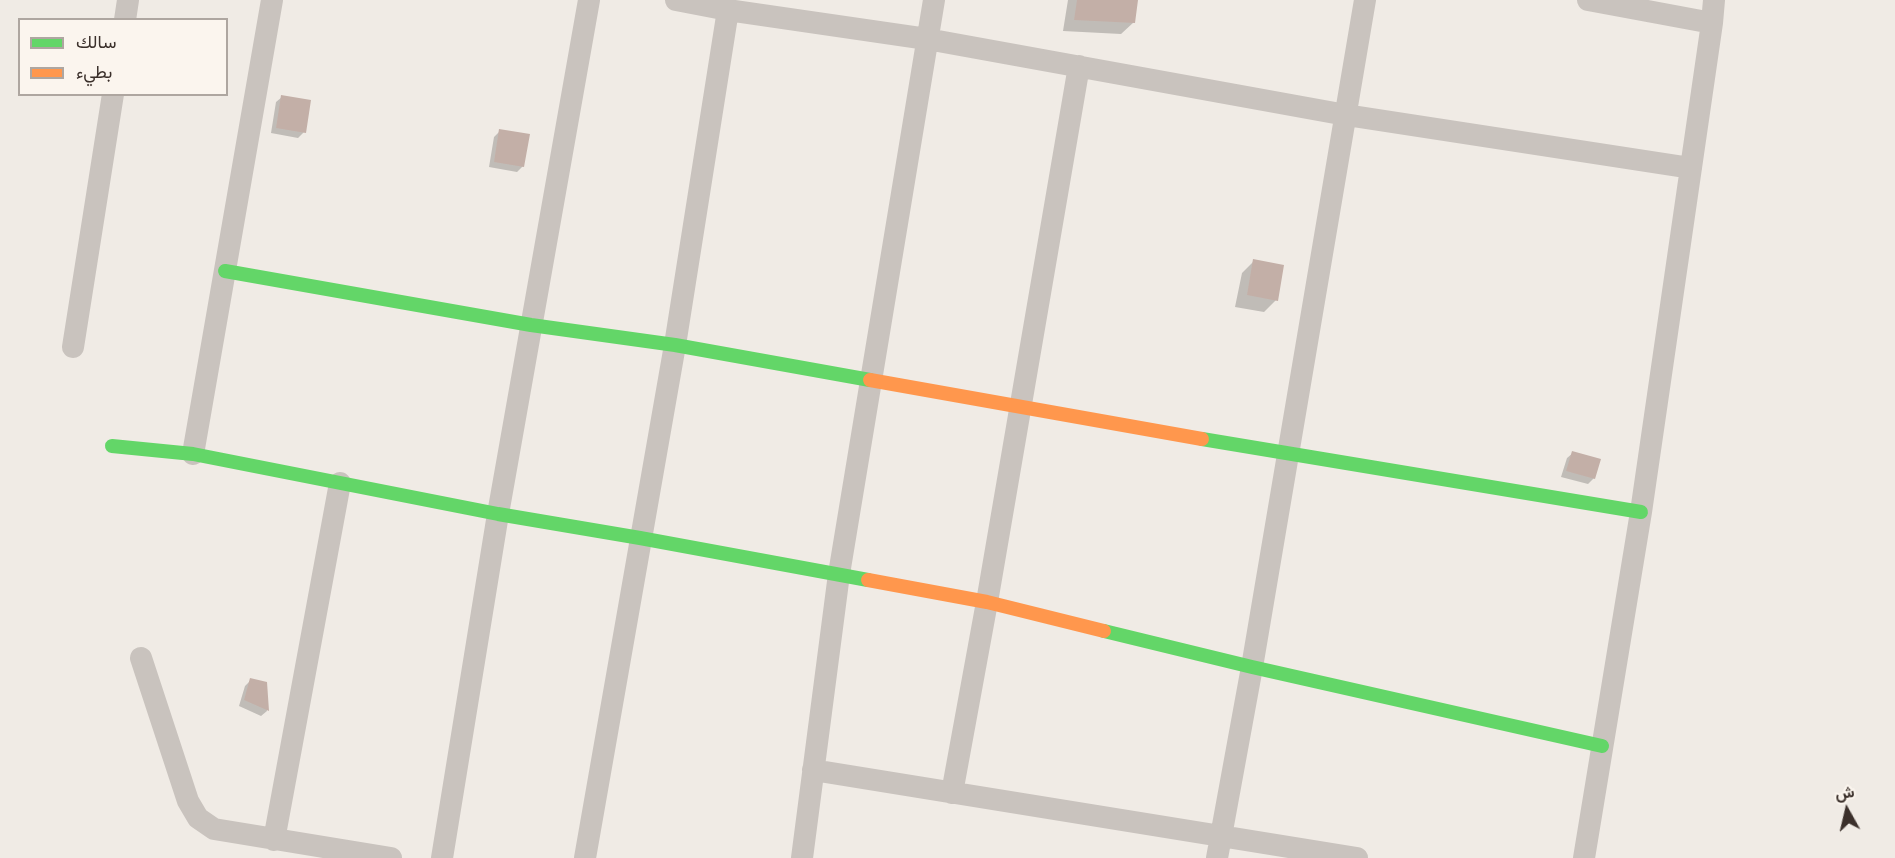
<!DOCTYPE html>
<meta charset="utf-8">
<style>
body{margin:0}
#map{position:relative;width:1895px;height:858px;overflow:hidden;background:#f0ebe5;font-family:"Open Sans",Vazirmatn,sans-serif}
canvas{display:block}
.legend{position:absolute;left:18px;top:18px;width:210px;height:78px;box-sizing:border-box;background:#fbf5ee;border:2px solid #aea6a0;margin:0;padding:8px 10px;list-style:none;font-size:18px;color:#3b302b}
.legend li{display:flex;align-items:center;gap:12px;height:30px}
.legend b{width:30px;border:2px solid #aea6a0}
.north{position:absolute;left:1817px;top:780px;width:60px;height:60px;-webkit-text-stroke:4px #fbf5ee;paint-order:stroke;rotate:352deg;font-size:16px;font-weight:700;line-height:24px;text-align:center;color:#3b302b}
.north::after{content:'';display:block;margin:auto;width:21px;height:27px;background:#3b302b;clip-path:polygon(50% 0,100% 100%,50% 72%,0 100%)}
</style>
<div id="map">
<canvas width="1895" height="858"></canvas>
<ul class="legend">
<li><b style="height:8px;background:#63d668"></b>سالك</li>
<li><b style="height:8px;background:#ff974d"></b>بطيء</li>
</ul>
<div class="north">ش</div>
</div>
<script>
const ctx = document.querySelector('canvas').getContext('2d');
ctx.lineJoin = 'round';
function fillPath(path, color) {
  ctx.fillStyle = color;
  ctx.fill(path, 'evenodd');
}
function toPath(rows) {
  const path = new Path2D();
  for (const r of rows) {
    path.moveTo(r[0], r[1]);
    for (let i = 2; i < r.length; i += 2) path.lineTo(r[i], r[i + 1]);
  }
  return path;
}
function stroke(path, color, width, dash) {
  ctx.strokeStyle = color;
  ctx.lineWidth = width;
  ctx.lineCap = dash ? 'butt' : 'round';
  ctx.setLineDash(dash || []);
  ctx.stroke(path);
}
const shadow = toPath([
 [1068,0,1137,0,1134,22,1121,34,1063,31],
 [282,97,304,132,298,138,271,133,276,102],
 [500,131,523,166,517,172,489,167,494,137],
 [1254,261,1276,300,1264,312,1235,307,1242,273],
 [1573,453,1594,478,1588,484,1561,477,1567,458],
 [251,680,265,683,267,711,261,716,239,706,245,686]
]);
const building = toPath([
 [1077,0,1138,0,1135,23,1074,20],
 [281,95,311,100,306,133,276,128],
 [499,129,530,134,524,167,494,162],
 [1253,259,1284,265,1278,301,1247,295],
 [1572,451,1601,459,1595,479,1566,471],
 [250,678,267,682,269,711,244,700]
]);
const street = toPath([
 [676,0,728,10,927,39,1346,115,1691,168],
 [1588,0,1712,23],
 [125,20,128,0],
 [73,347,113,94],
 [193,454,272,0],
 [141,658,188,801,198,818,214,829,391,858],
 [813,770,1357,858],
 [952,793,987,602,1079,66],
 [274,840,340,483],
 [442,858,498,514,589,0],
 [585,858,675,345,728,10],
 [802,858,839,574,934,0],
 [1217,858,1252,667,1365,0],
 [1584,858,1641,512,1712,23,1714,0]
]);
const fast = toPath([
 [225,271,531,325,675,345,870,380],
 [1202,439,1641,512],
 [112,446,193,454,498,514,640,538,868,580],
 [1104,631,1252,667,1602,746]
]);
const slow = toPath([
 [870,380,1202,439],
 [868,580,987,602,1104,631]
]);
fillPath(shadow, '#0003');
fillPath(building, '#c3afa7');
stroke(street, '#c9c3be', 22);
stroke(fast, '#63d668', 14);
stroke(slow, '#ff974d', 14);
</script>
